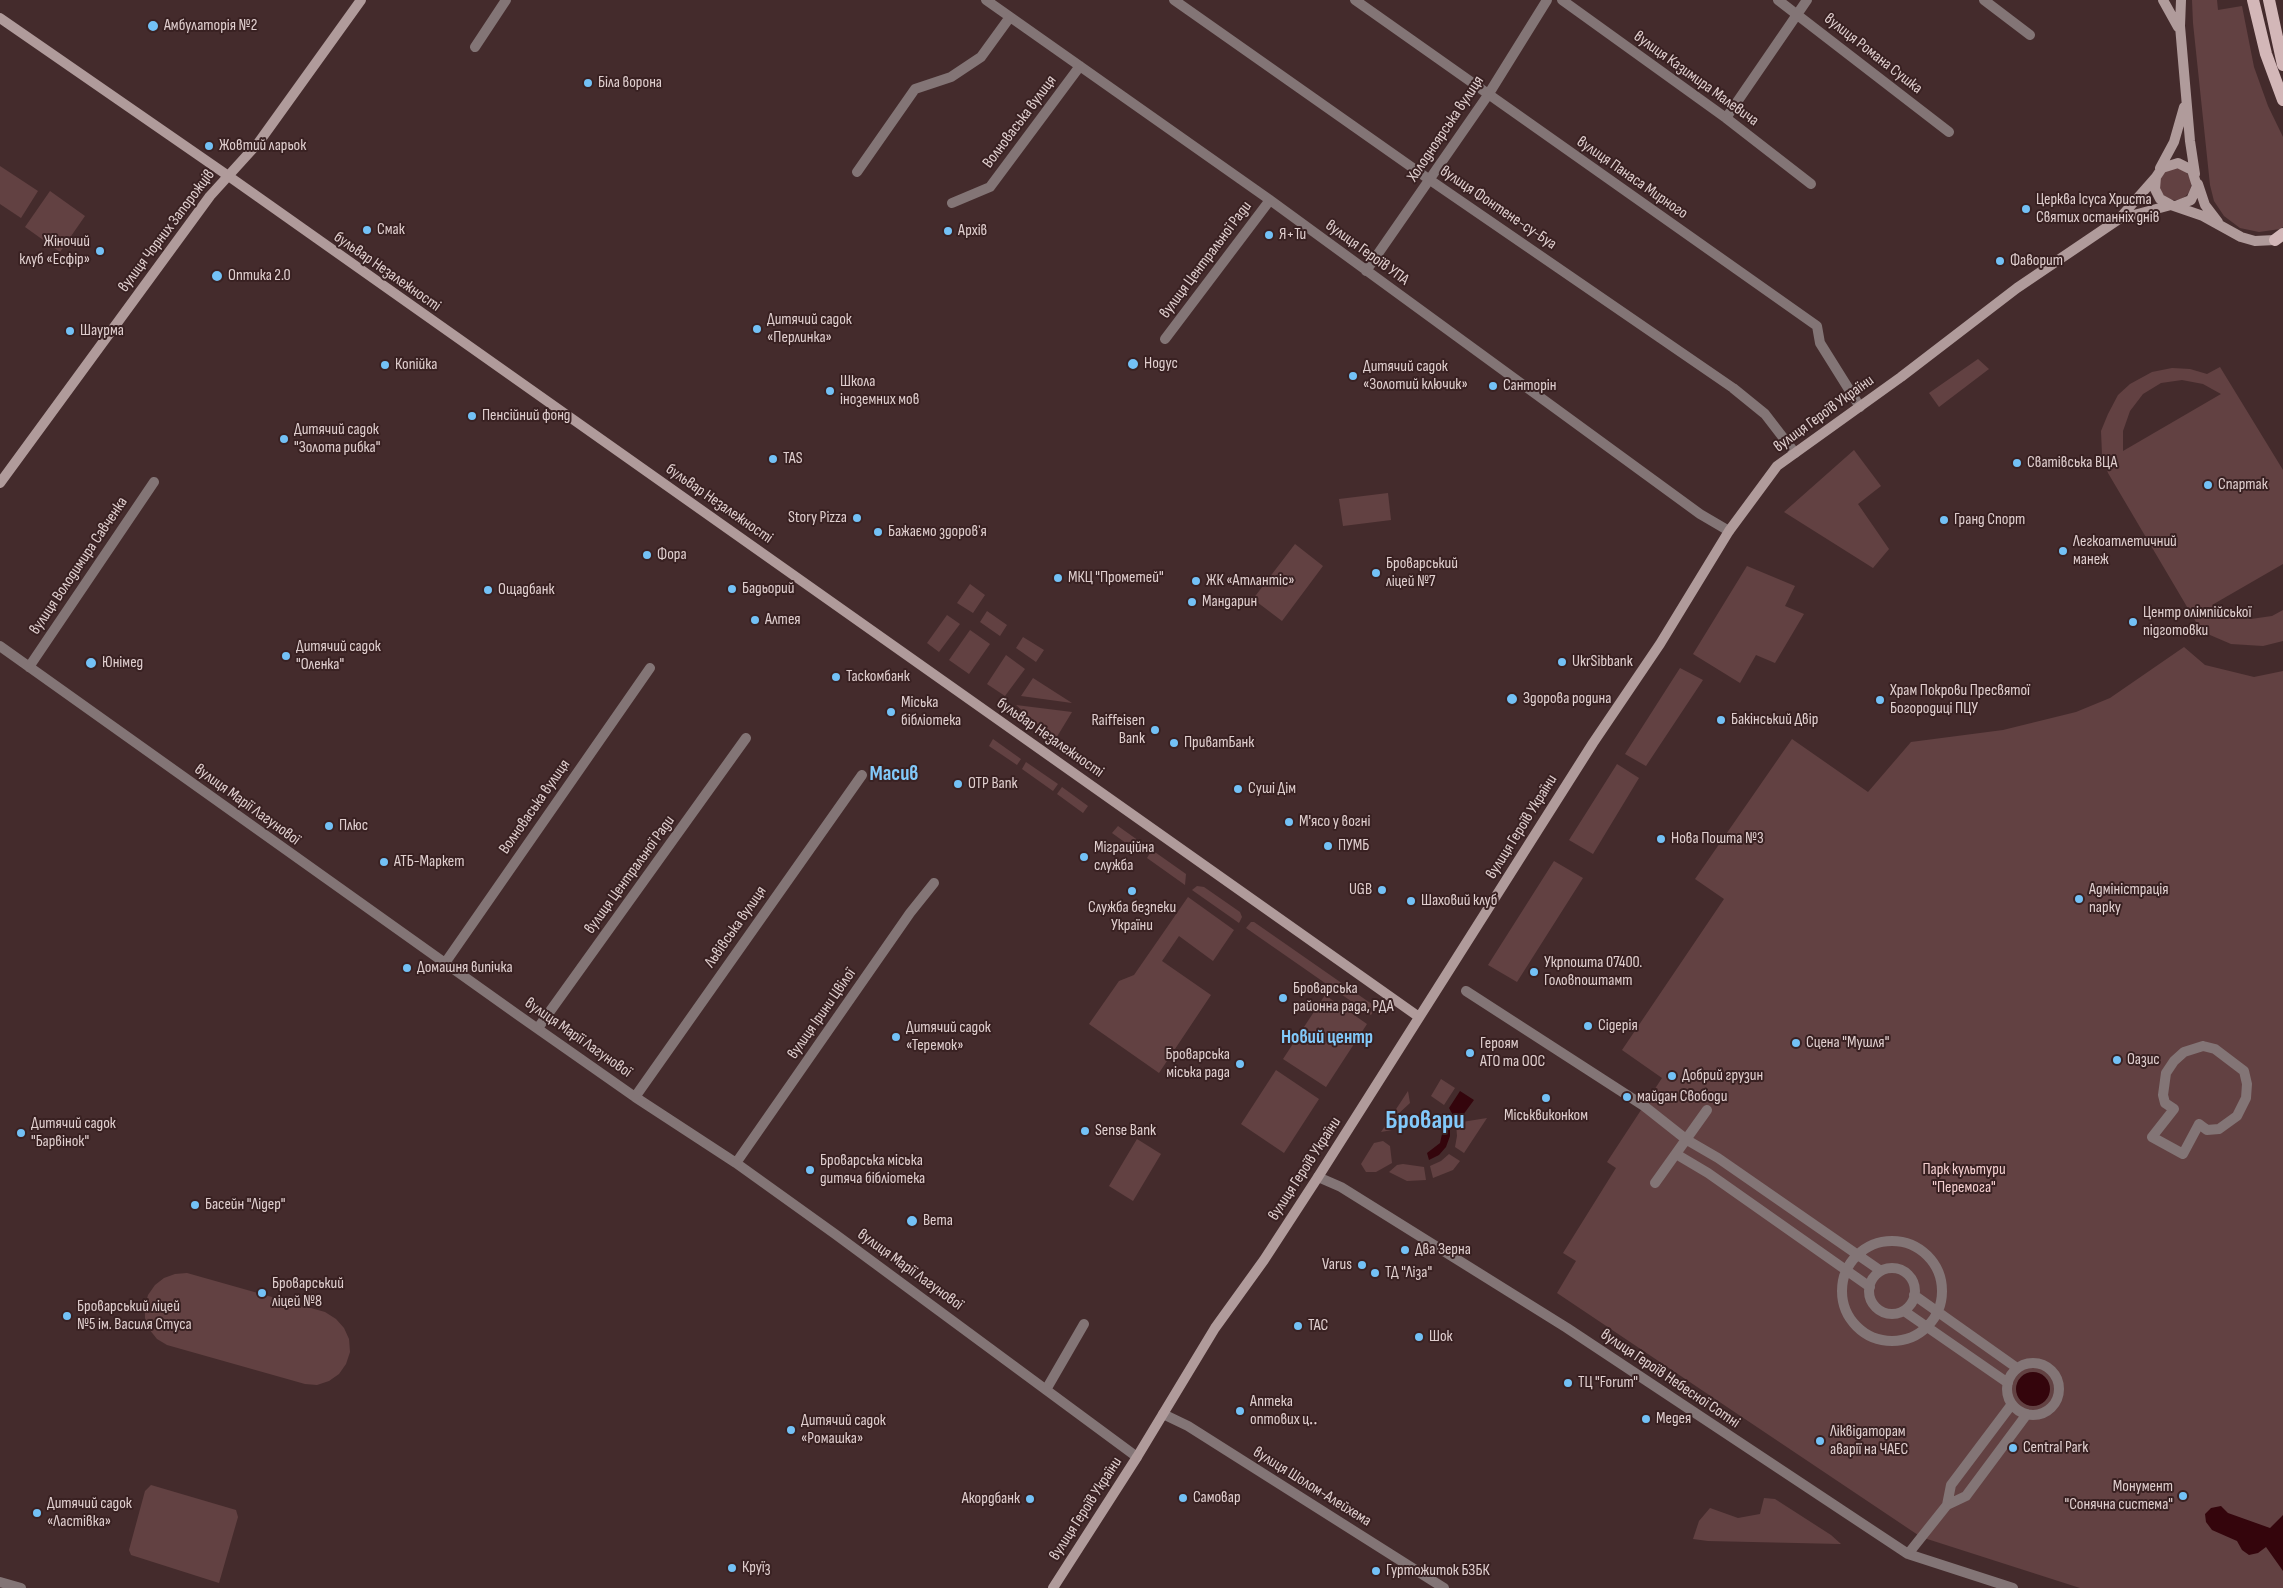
<!DOCTYPE html>
<meta charset="utf-8">
<style>
body{margin:0}
canvas{display:block;background:#442b2c}
</style>
<canvas width="2283" height="1588"></canvas>
<script>
const ctx = document.querySelector('canvas').getContext('2d');
ctx.lineJoin = 'round';
function fillPath(path, color) {
  ctx.fillStyle = color;
  ctx.fill(path, 'evenodd');
}
function toPath(rows) {
  const path = new Path2D();
  for (const r of rows) {
    if (r.length === 3) {
      path.moveTo(r[0] + r[2], r[1]);
      path.arc(r[0], r[1], r[2], 0, 2 * Math.PI);
      continue;
    }
    path.moveTo(r[0], r[1]);
    for (let i = 2; i < r.length; i += 2) path.lineTo(r[i], r[i + 1]);
  }
  return path;
}
function stroke(path, color, width, dash) {
  ctx.strokeStyle = color;
  ctx.lineWidth = width;
  ctx.lineCap = dash ? 'butt' : 'round';
  ctx.setLineDash(dash || []);
  ctx.stroke(path);
}
function write(font, color, halo, rows, align = 'center') {
  ctx.font = font + ' "Sofia Sans Condensed",sans-serif';
  ctx.lineWidth = 4;
  ctx.setLineDash([]);
  ctx.textBaseline = 'middle';
  ctx.strokeStyle = halo;
  ctx.fillStyle = color;
  for (const [text, x, y, turn = 0] of rows) {
    ctx.save();
    ctx.translate(x, y);
    ctx.rotate((+turn || 0) * Math.PI / 180);
    ctx.textAlign = isNaN(turn) ? turn : align;
    if (halo) ctx.strokeText(text, 0, 0);
    ctx.fillText(text, 0, 0);
    ctx.restore();
  }
}
const green = toPath([
 [2192,0,2217,0,2218,10,2242,6,2254,67,2268,106,2283,137,2283,227,2280,229,2259,232,2240,228,2224,216,2214,201,2210,185,2193,23],
 [0,166,38,191,21,218,0,204],
 [2175,184,16],
 [50,191,85,216,60,252,25,227],
 [1978,359,1989,369,1939,407,1929,393],
 [2220,367,2283,470,2283,564,2212,605,2231,615,2251,619,2272,616,2283,610,2283,641,2263,646,2231,644,2210,635,2196,622,2108,473,2102,454,2101,431,2108,414,2118,395,2130,384,2152,372,2172,368,2190,369,2207,374],
 [2182,380,2203,384,2221,394,2123,451,2123,431,2130,411,2143,394,2161,383],
 [1854,450,1881,486,1858,504,1889,549,1873,568,1784,512],
 [1388,493,1391,520,1343,526,1339,499],
 [1295,544,1323,566,1282,621,1253,599],
 [1747,566,1795,586,1785,606,1804,614,1775,663,1756,655,1740,683,1693,654],
 [970,584,985,595,973,613,957,603],
 [987,611,1007,625,1000,636,980,622],
 [947,615,960,624,939,652,927,643],
 [970,630,990,644,969,674,949,660],
 [1023,637,1044,650,1036,662,1016,648],
 [2184,647,2205,665,2254,677,2283,671,2283,1588,2080,1588,1921,1537,1557,1293,1576,1261,1563,1253,1616,1168,1607,1162,1662,1078,1622,1050,1724,899,1695,879,1792,739,1868,792,1911,742,2003,730,2076,712,2110,698],
 [1006,655,1025,669,1005,696,987,684],
 [1680,668,1703,680,1646,766,1625,754],
 [1033,678,1072,703,1021,696],
 [1016,705,1072,712,1055,740],
 [993,739,1021,759,1017,765,989,746],
 [1026,762,1058,784,1053,791,1022,769],
 [1617,764,1639,778,1593,854,1569,840],
 [1062,787,1088,806,1083,813,1057,794],
 [1118,826,1146,846,1141,854,1112,833],
 [1152,850,1186,874,1185,885,1147,858],
 [1554,861,1583,878,1517,982,1488,965],
 [1197,886,1204,887,1240,912,1242,917,1239,923,1192,890],
 [1188,897,1234,930,1213,961,1179,936,1162,961,1211,995,1159,1073,1089,1024,1119,981,1134,975],
 [1251,922,1254,922,1376,1007,1371,1015,1246,928],
 [1325,995,1367,1024,1326,1087,1283,1059],
 [1276,1070,1319,1099,1284,1153,1241,1124],
 [1441,1079,1455,1088,1444,1105,1431,1096],
 [1408,1091,1410,1103,1397,1115,1392,1130,1381,1132],
 [1487,1118,1464,1153,1455,1147,1457,1136,1456,1123],
 [1137,1139,1161,1154,1133,1201,1109,1186],
 [1383,1141,1390,1146,1392,1163,1376,1172,1366,1172,1361,1164,1374,1143],
 [1449,1154,1460,1161,1453,1170,1433,1178,1430,1166,1441,1161],
 [1403,1164,1424,1167,1426,1180,1407,1181,1389,1172,1397,1165],
 [187,1273,325,1312,336,1319,344,1328,349,1339,350,1352,346,1364,339,1374,329,1381,317,1385,305,1384,167,1345,157,1339,149,1329,145,1318,145,1306,148,1295,155,1285,164,1278,175,1274],
 [151,1485,236,1510,238,1517,219,1583,131,1555,129,1550,145,1491],
 [1764,1498,1775,1499,1831,1535,1841,1544,1708,1541,1693,1539,1699,1521,1710,1508,1738,1518,1760,1514]
]);
const water = toPath([
 [1460,1091,1474,1100,1463,1115,1454,1117,1449,1108],
 [1450,1124,1450,1136,1446,1147,1439,1155,1429,1160,1427,1153,1440,1143,1444,1125],
 [2033,1389,17],
 [2221,1506,2228,1513,2270,1528,2283,1515,2283,1571,2266,1547,2258,1553,2249,1555,2242,1550,2237,1541,2212,1530,2206,1522,2205,1514,2211,1508]
]);
const street = toPath([
 [986,0,1270,200,1700,514,1729,531],
 [1174,0,1430,180,1733,388,1765,414,1795,453],
 [1355,0,1817,326,1820,343,1860,407],
 [1562,0,1726,118,1811,184],
 [1778,0,1949,132],
 [1984,0,2030,35],
 [475,47,506,0],
 [1726,118,1807,0],
 [857,172,915,89,951,77,981,57,1010,17],
 [952,203,990,187,1080,66],
 [1366,271,1488,95,1547,0],
 [1165,339,1270,200],
 [0,646,518,1015,635,1097,736,1163,835,1234,1137,1457],
 [29,667,154,482],
 [445,963,650,668],
 [1466,991,1644,1106,1687,1140,1718,1158,1881,1271],
 [538,1028,746,738],
 [2203,1046,2215,1049,2244,1071,2247,1084,2246,1098,2237,1116,2219,1129,2207,1130,2199,1124,2183,1154,2152,1137,2174,1109,2165,1103,2163,1095,2166,1073,2174,1061,2184,1052,2203,1046],
 [635,1097,862,775],
 [1676,1154,1708,1173,1870,1287],
 [736,1163,910,913,934,883],
 [1318,1177,1341,1187,1567,1328,1908,1554,2013,1588],
 [1655,1183,1707,1110],
 [1892,1291,50],
 [1892,1291,23],
 [1914,1295,2017,1368],
 [1904,1311,2008,1383],
 [2033,1389,26],
 [1047,1388,1084,1324],
 [1163,1414,1188,1426,1444,1588],
 [1947,1505,1951,1485,2012,1404],
 [1908,1554,1947,1505,1966,1496,2027,1414],
 [0,1582,21,1588]
]);
const secondary = toPath([
 [2163,0,2178,27],
 [2181,0,2180,26,2190,141,2195,174],
 [0,18,227,175,1419,1017],
 [2160,168,2174,142,2184,107],
 [2198,184,2205,205,2218,222],
 [2176,206,2191,200,2197,186,2192,170,2178,163,2162,168,2156,177,2155,189,2160,199,2171,205,2203,216,2241,237,2255,241,2275,240],
 [2119,219,2171,205],
 [0,483,210,196,259,142,361,0],
 [1053,1588,1137,1457,1215,1328,1264,1260,1318,1177,1593,743,1660,644,1729,531,1777,466,1901,377,2017,288,2119,219,2156,177]
]);
const primary = toPath([
 [2253,0,2266,54,2283,100],
 [2269,0,2283,65],
 [2275,240,2283,234]
]);
const markers = [
 [153,26,6,"#73c1f6"],
 [588,83,5,"#73c1f6"],
 [209,146,5,"#73c1f6"],
 [2026,209,5,"#73c1f6"],
 [367,230,5,"#73c1f6"],
 [948,231,5,"#73c1f6"],
 [1269,235,5,"#73c1f6"],
 [100,251,5,"#73c1f6"],
 [2000,261,5,"#73c1f6"],
 [217,276,6,"#73c1f6"],
 [757,329,5,"#73c1f6"],
 [70,331,5,"#73c1f6"],
 [1133,364,6,"#73c1f6"],
 [385,365,5,"#73c1f6"],
 [1353,376,5,"#73c1f6"],
 [1493,386,5,"#73c1f6"],
 [830,391,5,"#73c1f6"],
 [472,416,5,"#73c1f6"],
 [284,439,5,"#73c1f6"],
 [773,459,5,"#73c1f6"],
 [2017,463,5,"#73c1f6"],
 [2208,485,5,"#73c1f6"],
 [857,518,5,"#73c1f6"],
 [1944,520,5,"#73c1f6"],
 [878,532,5,"#73c1f6"],
 [2063,551,5,"#73c1f6"],
 [647,555,5,"#73c1f6"],
 [1376,573,5,"#73c1f6"],
 [1058,578,5,"#73c1f6"],
 [1196,581,5,"#73c1f6"],
 [732,589,5,"#73c1f6"],
 [488,590,5,"#73c1f6"],
 [1192,602,5,"#73c1f6"],
 [755,620,5,"#73c1f6"],
 [2133,622,5,"#73c1f6"],
 [286,656,5,"#73c1f6"],
 [1562,662,5,"#73c1f6"],
 [91,663,6,"#73c1f6"],
 [836,677,5,"#73c1f6"],
 [1512,699,6,"#73c1f6"],
 [1880,700,5,"#73c1f6"],
 [891,712,5,"#73c1f6"],
 [1721,720,5,"#73c1f6"],
 [1155,730,5,"#73c1f6"],
 [1174,743,5,"#73c1f6"],
 [958,784,5,"#73c1f6"],
 [1238,789,5,"#73c1f6"],
 [1289,822,5,"#73c1f6"],
 [329,826,5,"#73c1f6"],
 [1661,839,5,"#73c1f6"],
 [1328,846,5,"#73c1f6"],
 [1084,857,5,"#73c1f6"],
 [384,862,5,"#73c1f6"],
 [1382,890,5,"#73c1f6"],
 [1132,891,5,"#73c1f6"],
 [2079,899,5,"#73c1f6"],
 [1411,901,5,"#73c1f6"],
 [407,968,5,"#73c1f6"],
 [1534,972,5,"#73c1f6"],
 [1283,998,5,"#73c1f6"],
 [1588,1026,5,"#73c1f6"],
 [896,1037,5,"#73c1f6"],
 [1796,1043,5,"#73c1f6"],
 [1470,1053,5,"#73c1f6"],
 [2117,1060,5,"#73c1f6"],
 [1240,1064,5,"#73c1f6"],
 [1672,1076,5,"#73c1f6"],
 [1627,1097,5,"#73c1f6"],
 [1546,1098,5,"#73c1f6"],
 [1085,1131,5,"#73c1f6"],
 [21,1133,5,"#73c1f6"],
 [810,1170,5,"#73c1f6"],
 [195,1205,5,"#73c1f6"],
 [912,1221,6,"#73c1f6"],
 [1405,1250,5,"#73c1f6"],
 [1362,1265,5,"#73c1f6"],
 [1375,1273,5,"#73c1f6"],
 [262,1293,5,"#73c1f6"],
 [67,1316,5,"#73c1f6"],
 [1298,1326,5,"#73c1f6"],
 [1419,1337,5,"#73c1f6"],
 [1568,1383,5,"#73c1f6"],
 [1240,1411,5,"#73c1f6"],
 [1646,1419,5,"#73c1f6"],
 [791,1430,5,"#73c1f6"],
 [1820,1441,5,"#73c1f6"],
 [2013,1448,5,"#73c1f6"],
 [2183,1496,5,"#73c1f6"],
 [1183,1498,5,"#73c1f6"],
 [1030,1499,5,"#73c1f6"],
 [37,1513,5,"#73c1f6"],
 [732,1568,5,"#73c1f6"],
 [1376,1571,5,"#73c1f6"]
];
const poiNames = [
 ["Амбулаторія №2",164,26],
 ["Біла ворона",598,83],
 ["Жовтий ларьок",219,146],
 ["Церква Ісуса Христа",2036,200],
 ["Святих останніх днів",2036,218],
 ["Смак",377,230],
 ["Архів",958,231],
 ["Я+Ти",1279,235],
 ["Жіночий",90,242,"right"],
 ["клуб «Есфір»",90,260,"right"],
 ["Фаворит",2010,261],
 ["Оптика 2.0",228,276],
 ["Дитячий садок",767,320],
 ["«Перлинка»",767,338],
 ["Шаурма",80,331],
 ["Нодус",1144,364],
 ["Копійка",395,365],
 ["Дитячий садок",1363,367],
 ["«Золотий ключик»",1363,385],
 ["Школа",840,382],
 ["іноземних мов",840,400],
 ["Санторін",1503,386],
 ["Пенсійний фонд",482,416],
 ["Дитячий садок",294,430],
 ["\"Золота рибка\"",294,448],
 ["TAS",783,459],
 ["Сватівська ВЦА",2027,463],
 ["Спартак",2218,485],
 ["Story Pizza",847,518,"right"],
 ["Гранд Спорт",1954,520],
 ["Бажаємо здоровʼя",888,532],
 ["Легкоатлетичний",2073,542],
 ["манеж",2073,560],
 ["Фора",657,555],
 ["Броварський",1386,564],
 ["ліцей №7",1386,582],
 ["МКЦ \"Прометей\"",1068,578],
 ["ЖК «Атлантіс»",1206,581],
 ["Бадьорий",742,589],
 ["Ощадбанк",498,590],
 ["Мандарин",1202,602],
 ["Центр олімпійської",2143,613],
 ["підготовки",2143,631],
 ["Алтея",765,620],
 ["Дитячий садок",296,647],
 ["\"Оленка\"",296,665],
 ["UkrSibbank",1572,662],
 ["Юнімед",102,663],
 ["Таскомбанк",846,677],
 ["Храм Покрови Пресвятої",1890,691],
 ["Богородиці ПЦУ",1890,709],
 ["Здорова родина",1523,699],
 ["Міська",901,703],
 ["бібліотека",901,721],
 ["Бакінський Двір",1731,720],
 ["Raiffeisen",1145,721,"right"],
 ["Bank",1145,739,"right"],
 ["ПриватБанк",1184,743],
 ["OTP Bank",968,784],
 ["Суші Дім",1248,789],
 ["М'ясо у вогні",1299,822],
 ["Плюс",339,826],
 ["Нова Пошта №3",1671,839],
 ["ПУМБ",1338,846],
 ["Міграційна",1094,848],
 ["служба",1094,866],
 ["АТБ-Маркет",394,862],
 ["UGB",1372,890,"right"],
 ["Адміністрація",2089,890],
 ["парку",2089,908],
 ["Шаховий клуб",1421,901],
 ["Служба безпеки",1132,908,"center"],
 ["України",1132,926,"center"],
 ["Укрпошта 07400.",1544,963],
 ["Головпоштамт",1544,981],
 ["Домашня випічка",417,968],
 ["Броварська",1293,989],
 ["районна рада, РДА",1293,1007],
 ["Сідерія",1598,1026],
 ["Дитячий садок",906,1028],
 ["«Теремок»",906,1046],
 ["Сцена \"Мушля\"",1806,1043],
 ["Героям",1480,1044],
 ["АТО та ООС",1480,1062],
 ["Броварська",1230,1055,"right"],
 ["міська рада",1230,1073,"right"],
 ["Оазис",2127,1060],
 ["Добрий грузин",1682,1076],
 ["майдан Свободи",1637,1097],
 ["Міськвиконком",1546,1116,"center"],
 ["Дитячий садок",31,1124],
 ["\"Барвінок\"",31,1142],
 ["Sense Bank",1095,1131],
 ["Броварська міська",820,1161],
 ["дитяча бібліотека",820,1179],
 ["Басейн \"Лідер\"",205,1205],
 ["Вета",923,1221],
 ["Два Зерна",1415,1250],
 ["Varus",1352,1265,"right"],
 ["ТД \"Ліза\"",1385,1273],
 ["Броварський",272,1284],
 ["ліцей №8",272,1302],
 ["Броварський ліцей",77,1307],
 ["№5 ім. Василя Стуса",77,1325],
 ["ТАС",1308,1326],
 ["Шок",1429,1337],
 ["ТЦ \"Forum\"",1578,1383],
 ["Аптека",1250,1402],
 ["оптових ц‥",1250,1420],
 ["Медея",1656,1419],
 ["Дитячий садок",801,1421],
 ["«Ромашка»",801,1439],
 ["Ліквідаторам",1830,1432],
 ["аварії на ЧАЕС",1830,1450],
 ["Central Park",2023,1448],
 ["Монумент",2173,1487,"right"],
 ["\"Сонячна система\"",2173,1505,"right"],
 ["Самовар",1193,1498],
 ["Акордбанк",1020,1499,"right"],
 ["Дитячий садок",47,1504],
 ["«Ластівка»",47,1522],
 ["Круїз",742,1568],
 ["Гуртожиток БЗБК",1386,1571]
];
const streetNames = [
 ["вулиця Романа Сушка",1873,54,38],
 ["вулиця Казимира Малевича",1696,79,36],
 ["Волноваська вулиця",1020,122,-53],
 ["Холодноярська вулиця",1446,129,-56],
 ["вулиця Панаса Мирного",1632,178,35],
 ["вулиця Фонтене-су-Буа",1498,208,34],
 ["вулиця Чорних Запорожців",167,231,-53],
 ["вулиця Героїв УПА",1367,253,36],
 ["вулиця Центральної Ради",1206,260,-53],
 ["бульвар Незалежності",387,272,35],
 ["вулиця Героїв України",1824,414,-36],
 ["бульвар Незалежності",719,504,35],
 ["вулиця Володимира Савченка",79,566,-56],
 ["бульвар Незалежності",1050,738,35],
 ["вулиця Марії Лагунової",247,805,36],
 ["Волноваська вулиця",535,807,-55],
 ["вулиця Героїв України",1522,827,-58],
 ["вулиця Центральної Ради",630,875,-54],
 ["Львівська вулиця",736,927,-55],
 ["вулиця Ірини Цвілої",822,1014,-55],
 ["вулиця Марії Лагунової",578,1038,35],
 ["вулиця Героїв України",1305,1169,-57],
 ["вулиця Марії Лагунової",910,1270,36],
 ["вулиця Героїв Небесної Сотні",1670,1379,34],
 ["вулиця Шолом-Алейхема",1312,1487,32],
 ["вулиця Героїв України",1086,1509,-57]
];
const parkNames = [
 ["Парк культури",1964,1170],
 ["\"Перемога\"",1964,1188]
];
const quarterNames = [
 ["Новий центр",1327,1038]
];
const districtNames = [
 ["Масив",894,775]
];
const townNames = [
 ["Бровари",1425,1121]
];
fillPath(green, '#624142');
fillPath(water, '#34050c');
stroke(street, '#837576', 10);
stroke(secondary, '#b09b9b', 10);
stroke(primary, '#d3b7b8', 12);
for (const [x, y, r, color] of markers) {
  const dot = new Path2D();
  dot.arc(x, y, r, 0, 2 * Math.PI);
  ctx.fillStyle = color;
  ctx.fill(dot);
  stroke(dot, '#392122', 2);
}
write('16px', '#e0cfcf', '#392122', poiNames, 'left');
write('16px', '#e0cfcf', '#392122', streetNames);
write('16px', '#f5d0d1', '#392122', parkNames);
write('bold 19px', '#82c9fa', '#392122', quarterNames);
write('bold 21px', '#82c9fa', '#392122', districtNames);
write('bold 26px', '#82c9fa', '#392122', townNames);
</script>
